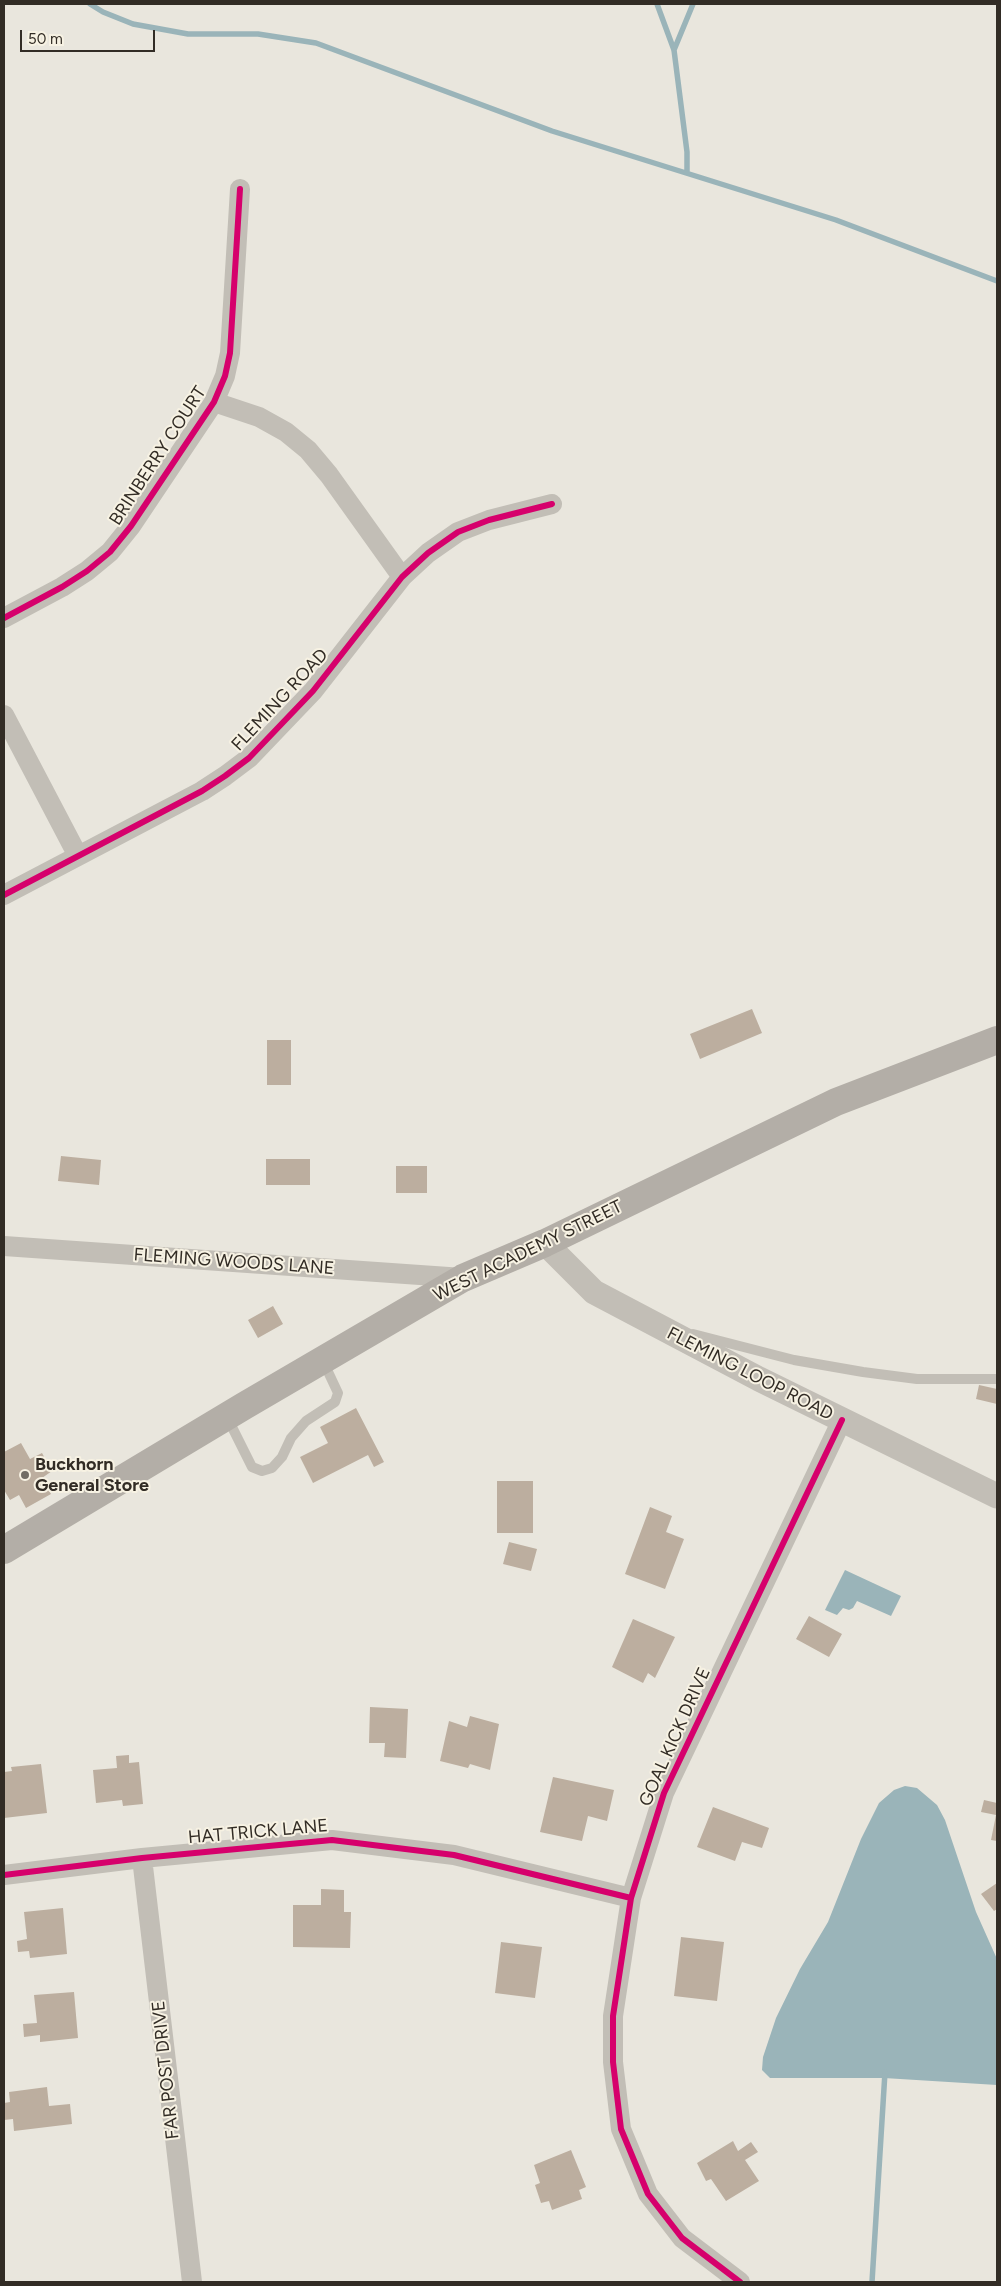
<!DOCTYPE html>
<style>
body{margin:0}
#map{position:relative;width:1001px;height:2286px;overflow:hidden;background:#e9e6dd;font-family:Figtree,sans-serif}
canvas{display:block}
.frame{position:absolute;inset:0;border:5px solid #322c25;pointer-events:none}
.scale{position:absolute;left:20px;top:30px;width:135px;height:22px;box-sizing:border-box;border:2px solid #322c25;border-top:0;padding-left:6px;font-size:15px;line-height:18px;white-space:nowrap;color:#322c25;-webkit-text-stroke:4px #f7f2e3;paint-order:stroke}
</style>
<div id="map">
<canvas width="1001" height="2286"></canvas>
<div class="frame"></div>
<div class="scale">50 m</div>
</div>
<script>
const ctx = document.querySelector('canvas').getContext('2d');
ctx.lineJoin = 'round';
function fillPath(path, color) {
  ctx.fillStyle = color;
  ctx.fill(path, 'evenodd');
}
function toPath(rows) {
  const path = new Path2D();
  for (const r of rows) {
    path.moveTo(r[0], r[1]);
    for (let i = 2; i < r.length; i += 2) path.lineTo(r[i], r[i + 1]);
  }
  return path;
}
function stroke(path, color, width, dash) {
  ctx.strokeStyle = color;
  ctx.lineWidth = width;
  ctx.lineCap = dash ? 'butt' : 'round';
  ctx.setLineDash(dash || []);
  ctx.stroke(path);
}
function write(font, color, halo, rows, align = 'center') {
  ctx.font = font + ' Figtree,sans-serif';
  ctx.lineWidth = 4;
  ctx.setLineDash([]);
  ctx.textBaseline = 'middle';
  ctx.strokeStyle = halo;
  ctx.fillStyle = color;
  for (const [text, x, y, turn = 0] of rows) {
    ctx.save();
    ctx.translate(x, y);
    ctx.rotate((+turn || 0) * Math.PI / 180);
    ctx.textAlign = isNaN(turn) ? turn : align;
    if (halo) ctx.strokeText(text, 0, 0);
    ctx.fillText(text, 0, 0);
    ctx.restore();
  }
}
const water = toPath([
 [845,1570,901,1596,891,1616,857,1601,853,1608,849,1610,843,1608,837,1615,825,1610],
 [905,1786,917,1788,937,1805,945,1820,976,1912,997,1959,997,2085,884,2078,770,2078,762,2070,763,2057,776,2018,800,1969,828,1922,861,1839,879,1803,894,1790]
]);
const stream = toPath([
 [90,4,103,12,133,24,188,34,258,34,316,43,552,131,836,220,997,281],
 [657,4,674,50,687,152,687,173],
 [674,50,693,4],
 [872,2282,885,2072]
]);
const building = toPath([
 [752,1009,762,1033,700,1059,690,1034],
 [267,1040,291,1040,291,1085,267,1085],
 [61,1156,101,1160,99,1185,58,1181],
 [266,1159,310,1159,310,1185,266,1185],
 [396,1166,427,1166,427,1193,396,1193],
 [273,1306,283,1324,258,1338,248,1320],
 [979,1385,997,1389,997,1404,976,1399],
 [356,1408,384,1462,374,1467,368,1455,313,1483,300,1457,328,1443,320,1427],
 [21,1443,30,1459,42,1453,52,1471,42,1478,51,1494,26,1508,19,1495,10,1500,4,1490,4,1452],
 [497,1481,533,1481,533,1533,497,1533],
 [650,1507,672,1516,666,1532,684,1539,665,1589,625,1574],
 [509,1542,537,1549,531,1571,503,1564],
 [809,1616,842,1634,829,1657,796,1639],
 [633,1619,675,1637,655,1678,648,1673,643,1683,612,1667],
 [370,1707,408,1709,406,1758,384,1757,385,1743,369,1743],
 [470,1716,499,1724,490,1770,470,1764,468,1768,440,1761,449,1721,467,1727],
 [129,1755,129,1763,139,1762,143,1804,123,1806,122,1800,96,1803,93,1770,117,1768,116,1756],
 [41,1764,47,1813,4,1818,4,1772,12,1771,11,1767],
 [553,1777,614,1790,607,1821,588,1816,582,1841,540,1832],
 [984,1800,997,1803,997,1841,991,1840,996,1815,981,1812],
 [713,1807,769,1828,762,1848,742,1842,735,1861,697,1847],
 [997,1883,997,1909,994,1911,981,1894],
 [321,1889,344,1890,344,1912,351,1912,350,1948,293,1947,293,1905,321,1905],
 [63,1908,67,1954,30,1958,29,1951,18,1952,17,1941,27,1939,24,1912],
 [681,1937,724,1942,717,2001,674,1996],
 [501,1942,542,1947,535,1998,495,1993],
 [74,1992,78,2038,40,2042,40,2035,24,2037,23,2024,37,2023,34,1995],
 [47,2087,49,2106,70,2104,72,2124,14,2131,13,2119,4,2120,4,2103,10,2102,9,2092],
 [733,2141,738,2151,751,2142,758,2152,745,2160,759,2181,726,2201,711,2179,706,2181,697,2163],
 [571,2150,586,2187,579,2190,582,2199,552,2210,549,2201,541,2203,535,2185,540,2183,534,2165]
]);
const service = toPath([
 [693,1334,794,1360,863,1372,917,1379,997,1379],
 [227,1417,252,1467,262,1471,272,1468,282,1457,291,1438,306,1421,335,1402,338,1393,323,1361]
]);
const minor = toPath([
 [214,402,259,417,286,432,308,450,329,475,402,577],
 [4,618,62,587,87,571,110,552,131,526,214,402,225,376,230,353,240,189],
 [4,715,78,856],
 [4,895,202,791,225,776,249,758,313,691,402,577,428,553,458,532,489,520,552,504],
 [4,1246,463,1278],
 [142,1858,192,2282],
 [4,1875,142,1858,332,1840,454,1855,631,1898],
 [740,2282,682,2238,648,2194,621,2129,613,2062,613,2016,631,1898,664,1793,842,1420]
]);
const tertiary = toPath([
 [545,1243,594,1292,759,1379,997,1496]
]);
const secondary = toPath([
 [4,1550,244,1406,463,1278,545,1243,836,1102,997,1040]
]);
const cycleway = toPath([
 [4,618,62,587,87,571,110,552,131,526,214,402,225,376,230,353,240,189],
 [4,895,202,791,225,776,249,758,313,691,402,577,428,553,458,532,489,520,552,504],
 [4,1875,142,1858,332,1840,454,1855,631,1898],
 [740,2282,682,2238,648,2194,621,2129,613,2062,613,2016,631,1898,664,1793,842,1420]
]);
const markers = [
 [25,1475,5,"#726d65"]
];
const streetNames = [
 ["BRINBERRY COURT",158,456,-57],
 ["FLEMING ROAD",280,700,-47],
 ["WEST ACADEMY STREET",528,1251,-26],
 ["FLEMING WOODS LANE",234,1262,4],
 ["FLEMING LOOP ROAD",750,1374,27],
 ["GOAL KICK DRIVE",675,1737,-66],
 ["HAT TRICK LANE",258,1832,-5],
 ["FAR POST DRIVE",166,2070,-96]
];
const poiNames = [
 ["Buckhorn",35,1465],
 ["General Store",35,1486]
];
fillPath(water, '#9ab4b9');
stroke(stream, '#9ab4b9', 5.5);
fillPath(building, '#bcae9f');
stroke(service, '#c2beb6', 10);
stroke(minor, '#c2beb6', 20);
stroke(tertiary, '#c2beb6', 25);
stroke(secondary, '#b3aea7', 28);
stroke(cycleway, '#d6006c', 6);
for (const [x, y, r, color] of markers) {
  const dot = new Path2D();
  dot.arc(x, y, r, 0, 2 * Math.PI);
  ctx.fillStyle = color;
  ctx.fill(dot);
  stroke(dot, '#f7f2e3', 2);
}
write('18px', '#322c25', '#f7f2e3', streetNames);
write('bold 18px', '#322c25', '#f7f2e3', poiNames, 'left');
</script>
